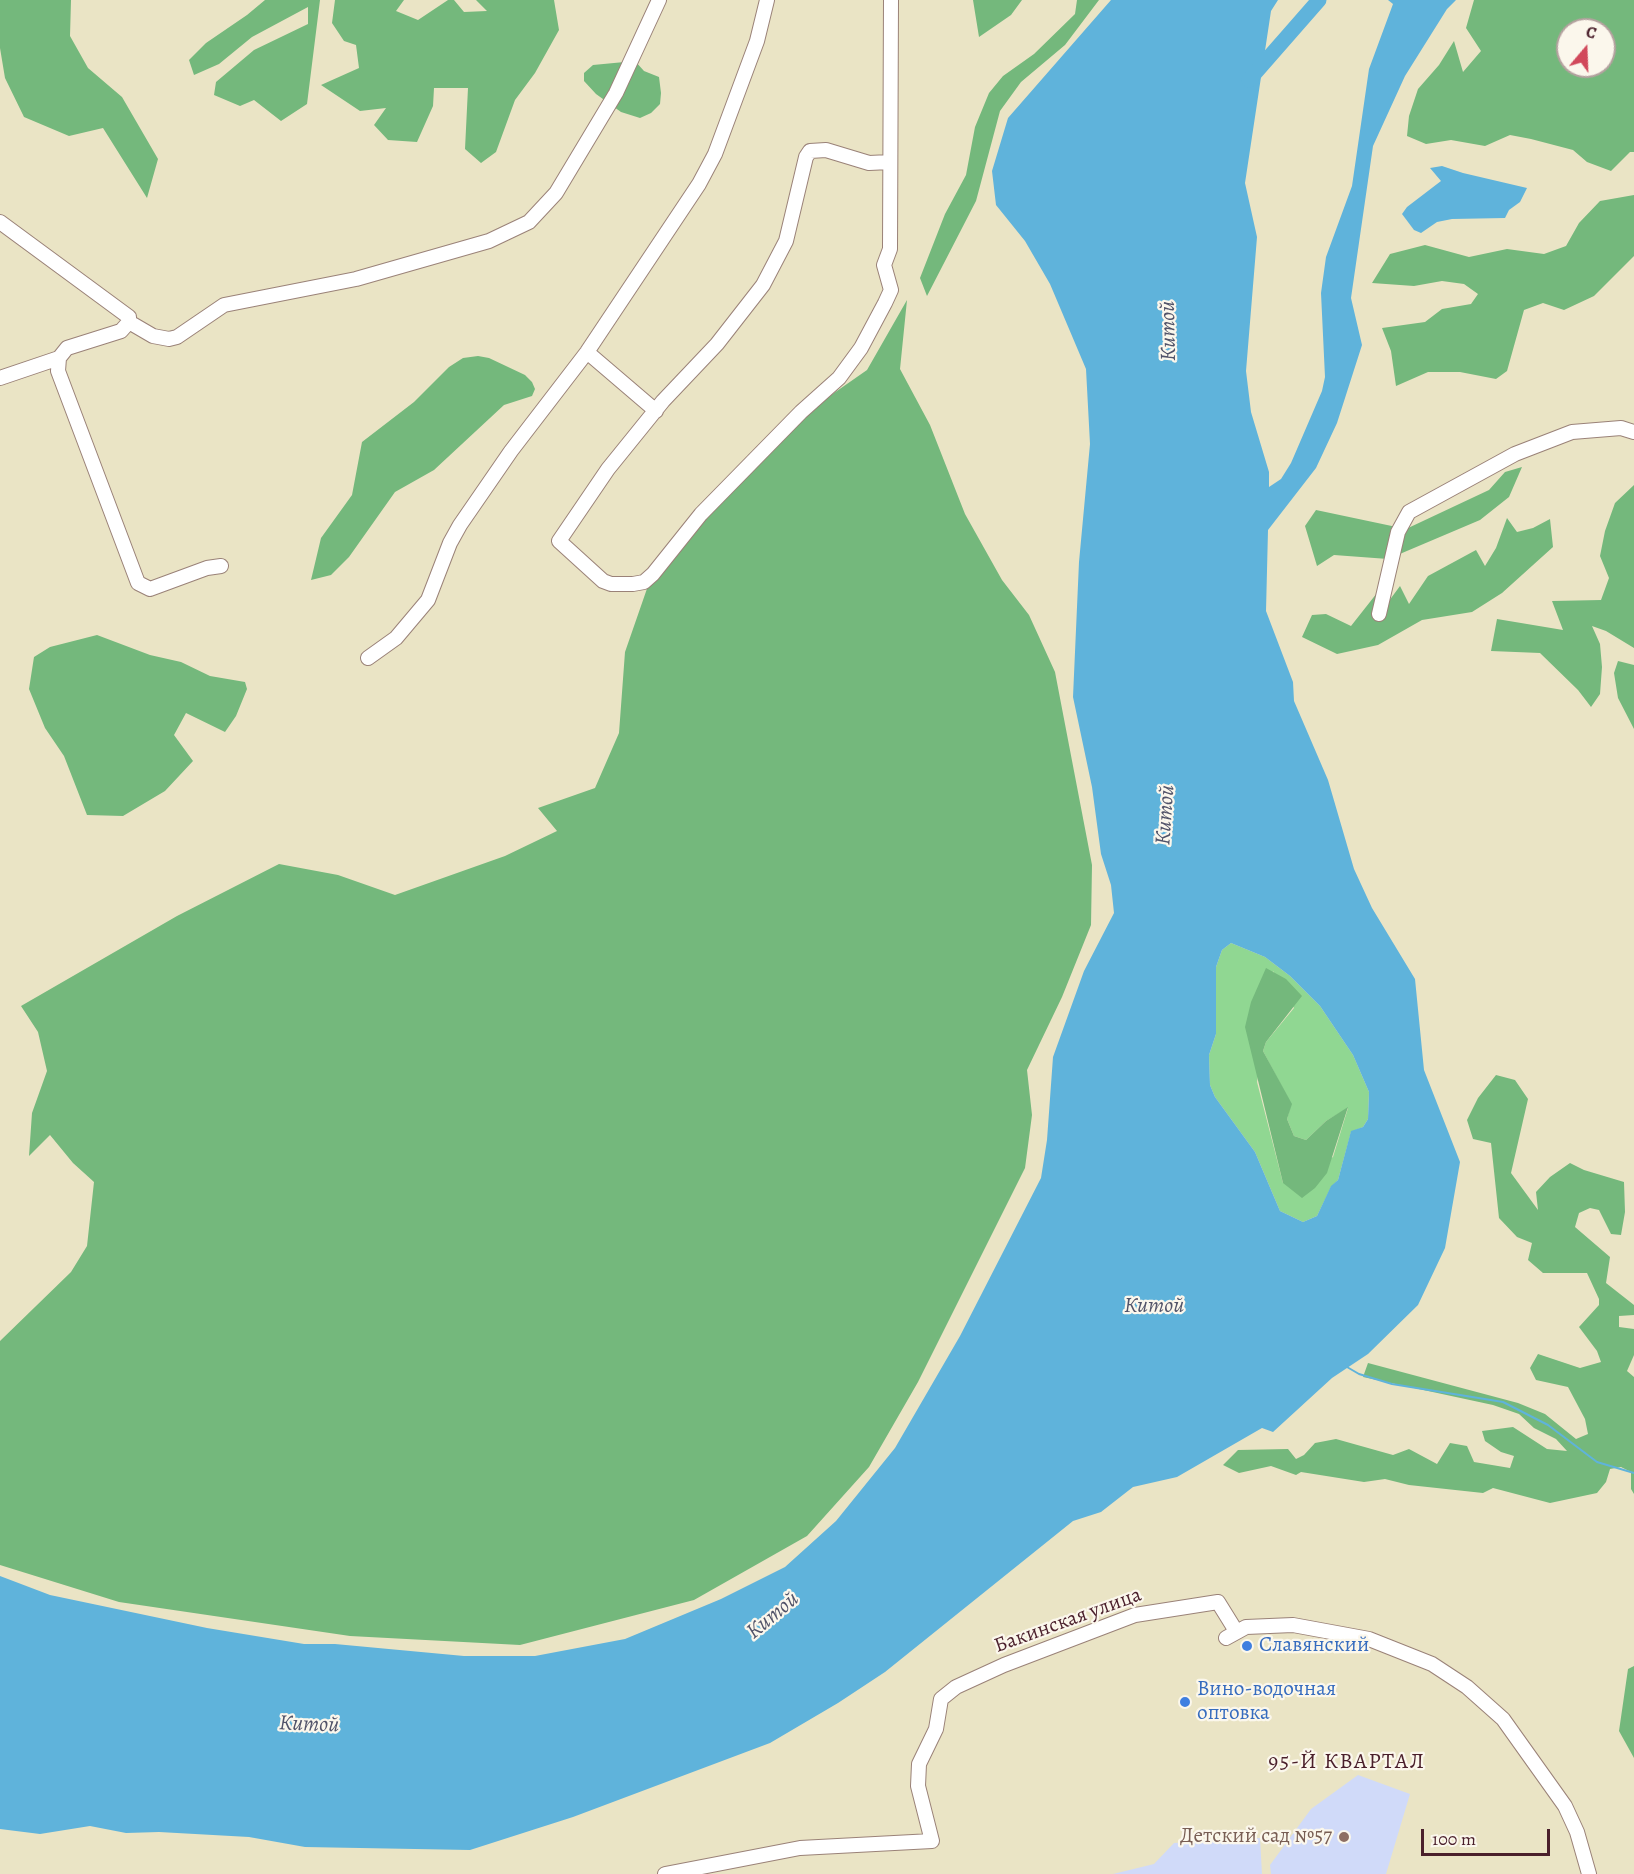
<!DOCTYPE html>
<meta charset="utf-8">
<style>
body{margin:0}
#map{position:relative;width:1634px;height:1874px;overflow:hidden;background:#eae4c5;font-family:Alegreya,serif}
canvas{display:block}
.north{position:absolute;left:1556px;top:18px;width:60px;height:60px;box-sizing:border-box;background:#fbf7ec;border:2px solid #b4a19f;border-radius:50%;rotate:19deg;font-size:16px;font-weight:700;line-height:24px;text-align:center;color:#4a1f2b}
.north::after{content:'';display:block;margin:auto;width:21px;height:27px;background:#d1495b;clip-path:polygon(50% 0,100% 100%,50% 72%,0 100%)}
.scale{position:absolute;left:1421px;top:1829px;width:129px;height:27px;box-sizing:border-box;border:3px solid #4a1f2b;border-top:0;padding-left:8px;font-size:18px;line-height:21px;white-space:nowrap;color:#4a1f2b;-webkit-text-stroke:4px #fbf7ec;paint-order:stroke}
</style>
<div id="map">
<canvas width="1634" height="1874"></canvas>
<div class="north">С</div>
<div class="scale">100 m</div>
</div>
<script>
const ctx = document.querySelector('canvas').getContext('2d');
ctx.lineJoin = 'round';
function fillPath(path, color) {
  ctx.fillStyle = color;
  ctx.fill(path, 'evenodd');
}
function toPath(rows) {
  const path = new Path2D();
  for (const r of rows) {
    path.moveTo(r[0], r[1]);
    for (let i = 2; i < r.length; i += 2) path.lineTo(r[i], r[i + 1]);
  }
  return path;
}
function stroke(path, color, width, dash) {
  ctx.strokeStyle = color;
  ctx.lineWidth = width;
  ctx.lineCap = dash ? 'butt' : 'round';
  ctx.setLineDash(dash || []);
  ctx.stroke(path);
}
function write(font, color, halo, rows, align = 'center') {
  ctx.font = font + ' Alegreya,serif';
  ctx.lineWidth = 4.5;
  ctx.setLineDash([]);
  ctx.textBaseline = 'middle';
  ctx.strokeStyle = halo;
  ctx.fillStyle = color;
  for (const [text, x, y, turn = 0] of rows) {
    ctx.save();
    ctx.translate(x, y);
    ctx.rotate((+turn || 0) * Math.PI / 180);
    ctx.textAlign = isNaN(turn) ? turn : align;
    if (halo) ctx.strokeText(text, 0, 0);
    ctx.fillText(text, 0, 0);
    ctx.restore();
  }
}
const built = toPath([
 [1358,1775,1410,1794,1386,1874,1271,1874,1270,1865,1311,1809],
 [1260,1838,1262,1874,1113,1874,1154,1864,1174,1843]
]);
const green = toPath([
 [1231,943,1265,957,1290,976,1320,1006,1353,1055,1369,1092,1368,1119,1363,1127,1351,1132,1338,1180,1331,1187,1317,1216,1303,1222,1280,1211,1255,1152,1215,1097,1210,1085,1209,1055,1216,1034,1216,967,1222,950],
 [1273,971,1294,1008,1266,1042,1263,1051,1291,1104,1287,1119,1294,1136,1306,1140,1326,1121,1348,1108,1333,1157,1283,1183,1257,1082]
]);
const forest = toPath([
 [0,0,71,0,70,36,88,68,122,97,158,159,147,198,103,128,69,136,24,117,5,78,0,48],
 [265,0,320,0,307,104,281,121,254,100,240,106,214,95,216,82,254,50,308,24,308,7,252,37,219,64,194,75,189,60,206,43,247,15],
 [335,0,404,0,396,11,418,20,448,0,454,0,464,12,487,11,476,0,554,0,559,30,535,73,515,100,496,152,481,163,465,149,468,88,434,88,433,106,417,142,388,140,374,125,386,108,360,111,321,85,359,68,356,45,344,41,332,23],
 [973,0,1022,0,1011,15,979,37],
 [1077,0,1099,0,1065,45,1021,82,1000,111,976,201,927,296,920,278,945,214,966,175,975,127,989,93,1003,76,1034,54,1075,14],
 [1474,0,1634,0,1634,152,1630,152,1611,171,1587,162,1573,150,1531,139,1510,135,1485,146,1451,140,1426,144,1407,136,1409,116,1418,89,1439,65,1454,41,1463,72,1481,51,1466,28],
 [1568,30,1604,30,1604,66,1568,66],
 [635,61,644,71,659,77,661,93,660,104,651,113,640,118,621,112,596,94,584,81,584,73,593,65],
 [1634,195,1634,256,1594,296,1564,310,1543,303,1524,310,1507,371,1496,379,1460,372,1428,372,1396,386,1391,351,1382,328,1425,322,1442,309,1471,304,1478,294,1464,284,1442,281,1414,286,1372,283,1390,254,1425,245,1469,257,1507,249,1544,254,1566,246,1579,223,1600,201],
 [907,300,900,369,930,425,965,514,1002,580,1029,615,1055,672,1092,865,1091,925,1062,997,1027,1070,1032,1115,1025,1168,918,1382,869,1467,807,1536,694,1600,520,1645,350,1636,119,1602,0,1565,0,1341,71,1272,87,1246,94,1182,73,1163,50,1135,29,1156,32,1113,47,1071,38,1032,21,1006,177,916,279,864,338,875,395,895,505,856,557,831,538,808,595,788,619,733,625,652,650,580,791,423,867,370],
 [478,356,489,358,525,375,532,382,535,389,532,396,504,405,434,470,395,492,349,557,331,575,311,580,321,538,352,495,362,442,414,402,449,367,463,358],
 [1522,467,1509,497,1480,520,1388,559,1334,555,1317,566,1305,526,1316,510,1406,529,1489,490,1505,472],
 [1634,485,1634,648,1606,631,1592,626,1600,644,1602,667,1600,694,1591,707,1578,690,1540,653,1491,651,1497,619,1563,630,1552,601,1601,600,1609,578,1600,556,1605,531,1615,503],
 [1507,518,1517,532,1533,528,1550,519,1553,547,1502,593,1472,612,1422,620,1378,645,1337,654,1302,637,1312,615,1326,614,1351,626,1377,593,1383,609,1400,586,1409,604,1428,576,1476,550,1485,566,1496,548],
 [97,635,150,655,181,662,210,676,245,682,247,689,236,716,225,732,186,713,174,735,193,761,165,791,123,816,87,815,64,756,45,728,29,689,34,657,50,647],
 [1618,661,1634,665,1634,729,1618,698,1614,673],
 [1266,968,1286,979,1302,996,1266,1042,1263,1051,1292,1104,1287,1119,1294,1136,1306,1140,1326,1121,1348,1107,1327,1173,1315,1188,1302,1198,1283,1183,1245,1027,1251,1002],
 [1496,1075,1515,1080,1528,1099,1511,1173,1538,1210,1536,1192,1550,1177,1570,1163,1584,1170,1624,1182,1625,1212,1621,1235,1611,1234,1599,1210,1590,1208,1579,1213,1575,1227,1610,1257,1606,1283,1634,1305,1634,1315,1619,1316,1619,1327,1634,1329,1634,1355,1627,1371,1634,1377,1634,1494,1631,1489,1631,1472,1621,1467,1610,1469,1606,1482,1597,1493,1550,1503,1493,1488,1483,1493,1409,1485,1385,1479,1364,1482,1301,1472,1296,1475,1271,1466,1239,1473,1223,1465,1238,1450,1288,1449,1296,1459,1304,1455,1315,1443,1336,1439,1393,1455,1409,1449,1437,1464,1450,1443,1467,1446,1474,1462,1510,1468,1514,1456,1501,1452,1485,1441,1482,1431,1513,1427,1547,1449,1567,1451,1556,1439,1534,1428,1519,1414,1493,1405,1363,1377,1368,1363,1518,1403,1545,1414,1576,1439,1588,1434,1585,1419,1568,1387,1536,1380,1530,1368,1538,1354,1580,1368,1601,1362,1597,1351,1579,1327,1599,1305,1599,1299,1587,1273,1543,1273,1528,1260,1532,1243,1517,1237,1499,1218,1491,1143,1473,1139,1467,1120,1478,1098],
 [1634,1666,1634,1758,1619,1731,1628,1669]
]);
const water = toPath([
 [1111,0,1278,0,1271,11,1245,183,1257,237,1246,371,1251,412,1269,472,1269,487,1281,479,1291,463,1322,391,1325,377,1321,293,1326,257,1352,186,1369,69,1393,4,1388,0,1456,0,1447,9,1405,76,1373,146,1351,298,1362,345,1337,423,1316,468,1268,530,1266,611,1293,682,1294,701,1328,780,1354,869,1372,908,1415,979,1424,1070,1460,1162,1445,1248,1418,1305,1368,1354,1332,1378,1273,1432,1262,1428,1177,1477,1133,1487,1101,1512,1073,1521,885,1672,838,1703,770,1743,573,1817,470,1850,305,1847,249,1837,159,1832,126,1833,90,1826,40,1834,0,1829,0,1576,50,1595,207,1628,304,1644,335,1644,464,1656,535,1656,625,1639,721,1599,785,1567,836,1521,895,1448,960,1336,1041,1178,1047,1140,1053,1057,1084,971,1114,913,1111,885,1101,854,1092,787,1073,697,1079,562,1090,444,1086,369,1050,284,1025,241,996,205,992,171,1008,118],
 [1231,943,1265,957,1290,976,1320,1006,1353,1055,1369,1092,1368,1119,1363,1127,1351,1131,1338,1180,1331,1186,1317,1216,1303,1222,1280,1211,1255,1152,1215,1097,1210,1085,1209,1055,1216,1034,1216,967,1222,950],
 [1442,166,1463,173,1527,188,1520,202,1509,210,1505,218,1452,219,1437,222,1421,233,1414,230,1402,214,1407,207,1441,181,1430,168]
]);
const stream = toPath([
 [1347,1367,1359,1374,1392,1384,1503,1402,1548,1425,1597,1462,1634,1473]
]);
const river = toPath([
 [1249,80,1319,0]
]);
const minor = toPath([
 [890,162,869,163,826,150,810,151,806,157,786,241,763,285,717,344,663,401,608,469,559,541,603,581,611,584,633,584,644,582,653,574,701,514,801,412,839,378,861,348,885,303,891,290,884,265,890,249,891,0],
 [0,222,129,317,129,322,121,331,67,348,59,358,58,371,138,583,150,589,207,568,221,566],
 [129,322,153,336,169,339,177,337,224,305,356,279,489,241,529,222,556,193,616,93,659,0],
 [587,352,656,411],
 [0,378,59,358],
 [1379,614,1398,532,1409,512,1515,454,1572,432,1621,428,1634,432],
 [368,658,396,638,428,600,450,543,460,525,511,451,587,352,699,184,715,154,757,41,767,0],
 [1226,1638,1246,1627,1293,1625,1369,1639,1432,1664,1467,1687,1503,1719,1565,1806,1577,1832,1589,1874],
 [665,1874,800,1848,932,1841,918,1786,919,1764,936,1729,941,1699,956,1687,1004,1665,1135,1615,1218,1602,1236,1631]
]);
const markers = [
 [1247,1646,6,"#3f7fe0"],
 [1185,1702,6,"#3f7fe0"],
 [1344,1837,6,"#8d6e63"]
];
const streetNames = [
 ["Бакинская улица",1068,1621,-20]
];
const shopNames = [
 ["Славянский",1259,1646],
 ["Вино-водочная",1197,1690],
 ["оптовка",1197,1714]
];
const educationNames = [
 ["Детский сад №57",1332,1837]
];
const waterNames = [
 ["Китой",1169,331,-91],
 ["Китой",1166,815,-86],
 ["Китой",1154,1307],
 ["Китой",773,1616,-40],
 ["Китой",309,1725,2]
];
const neighbourhoodNames = [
 ["95-Й КВАРТАЛ",1347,1763]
];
fillPath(built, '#d0daf9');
fillPath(green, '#90d792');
fillPath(forest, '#74b87c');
fillPath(water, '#5fb3db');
stroke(stream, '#5fb3db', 2);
stroke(river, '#5fb3db', 15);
stroke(minor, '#9a8278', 16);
stroke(minor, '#fff', 14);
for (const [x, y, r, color] of markers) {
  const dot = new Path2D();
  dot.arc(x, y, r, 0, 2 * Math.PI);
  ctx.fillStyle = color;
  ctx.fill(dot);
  stroke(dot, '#fbf7ec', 2);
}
write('21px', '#4a1f2b', '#fbf7ec', streetNames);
write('21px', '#366cbe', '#fbf7ec', shopNames, 'left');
write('21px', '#785e54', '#fbf7ec', educationNames, 'right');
write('italic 22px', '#515369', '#fbf7ec', waterNames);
ctx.letterSpacing = '1.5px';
write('22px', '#4a1f2b', '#fbf7ec', neighbourhoodNames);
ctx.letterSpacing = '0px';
</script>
